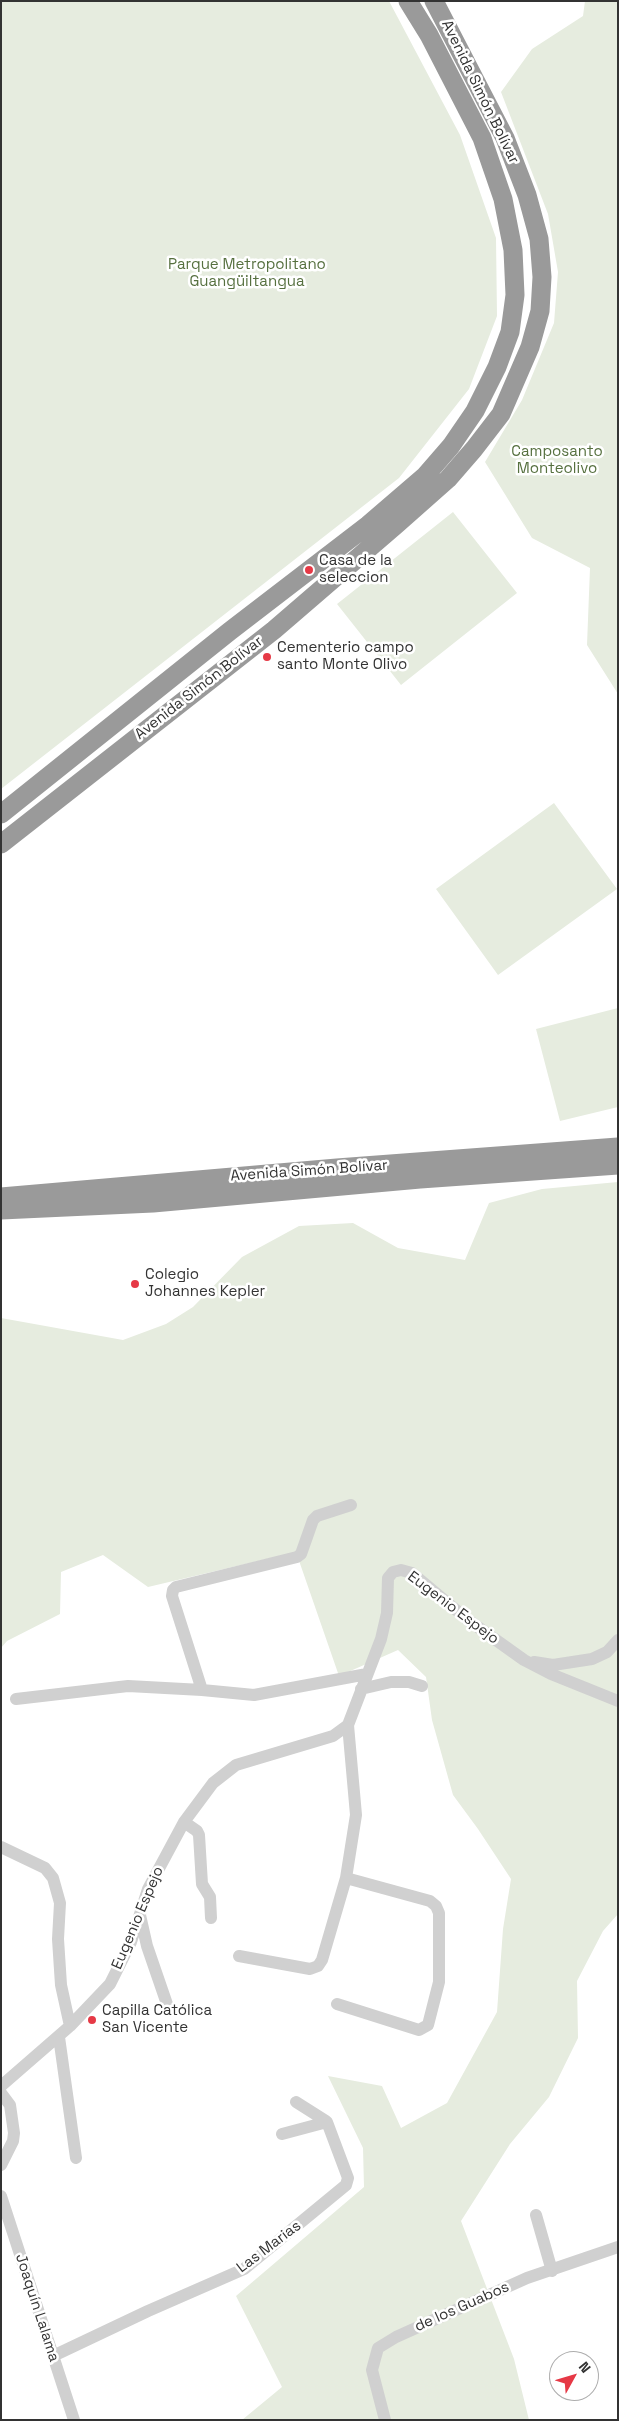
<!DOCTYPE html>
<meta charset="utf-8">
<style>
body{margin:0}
#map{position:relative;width:619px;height:2421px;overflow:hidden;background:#fff;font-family:"Space Grotesk",sans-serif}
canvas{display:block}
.frame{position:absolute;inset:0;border:2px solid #333;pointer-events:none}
.north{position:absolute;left:549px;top:2351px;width:50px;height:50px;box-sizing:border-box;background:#fff;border:1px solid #adadad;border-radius:50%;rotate:51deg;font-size:14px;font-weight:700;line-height:20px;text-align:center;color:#333}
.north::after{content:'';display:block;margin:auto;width:18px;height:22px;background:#e63946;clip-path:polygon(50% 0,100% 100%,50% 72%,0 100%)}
</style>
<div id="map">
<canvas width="619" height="2421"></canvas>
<div class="frame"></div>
<div class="north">N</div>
</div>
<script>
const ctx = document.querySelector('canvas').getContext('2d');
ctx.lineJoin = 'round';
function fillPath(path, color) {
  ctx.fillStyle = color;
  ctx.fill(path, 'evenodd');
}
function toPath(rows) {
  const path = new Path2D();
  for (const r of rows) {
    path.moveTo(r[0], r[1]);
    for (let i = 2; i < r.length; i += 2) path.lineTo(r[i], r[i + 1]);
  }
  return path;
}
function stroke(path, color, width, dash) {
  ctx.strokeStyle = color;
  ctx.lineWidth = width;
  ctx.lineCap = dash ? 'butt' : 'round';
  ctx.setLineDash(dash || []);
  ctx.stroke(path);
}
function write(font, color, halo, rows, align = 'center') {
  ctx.font = font + ' "Space Grotesk",sans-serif';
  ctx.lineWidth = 5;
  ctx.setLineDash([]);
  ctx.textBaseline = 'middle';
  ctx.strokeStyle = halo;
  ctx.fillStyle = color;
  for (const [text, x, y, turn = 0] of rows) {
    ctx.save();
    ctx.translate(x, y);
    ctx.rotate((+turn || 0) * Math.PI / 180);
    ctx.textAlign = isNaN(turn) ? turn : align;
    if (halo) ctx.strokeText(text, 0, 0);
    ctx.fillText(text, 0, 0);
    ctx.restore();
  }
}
const green = toPath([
 [1,1,389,1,460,135,496,238,497,316,469,389,399,478,1,789],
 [585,1,618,1,618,694,587,645,590,568,532,538,485,462,522,400,554,323,558,272,548,214,501,92,532,49,583,16],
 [453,512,517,593,401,685,337,604],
 [554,803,617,889,498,975,436,889],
 [618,1008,618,1107,560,1121,536,1029],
 [618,1182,618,1914,603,1931,577,1981,578,2038,549,2097,510,2144,461,2221,514,2359,529,2420,242,2420,282,2387,236,2296,364,2187,363,2148,328,2076,382,2086,401,2128,447,2103,497,2012,503,1929,511,1879,478,1829,453,1795,432,1720,426,1677,398,1650,339,1676,296,1552,148,1587,103,1555,61,1572,60,1614,7,1641,1,1648,1,1318,123,1340,166,1324,193,1307,242,1257,299,1226,353,1223,398,1248,465,1260,489,1203,542,1189]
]);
const minor = toPath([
 [534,1662,553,1665,592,1659,607,1652,618,1640],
 [361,1689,391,1682,409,1682,422,1686],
 [202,1690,172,1596,173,1590,176,1587,297,1557,301,1554,313,1520,317,1516,351,1505],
 [16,1699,128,1686,202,1690,254,1695,367,1674],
 [184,1822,197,1831,199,1835,202,1884,210,1897,211,1918],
 [1,1847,45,1868,53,1878,60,1903,58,1939,61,1985,70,2026],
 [140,1915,147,1946,168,2007],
 [239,1956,310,1969,318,1966,322,1960,346,1878,356,1815,348,1725],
 [337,2004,419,2030,428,2025,439,1982,439,1913,436,1906,430,1901,346,1878],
 [59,2037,76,2158],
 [1,2086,70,2026,110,1984,131,1942,148,1889,184,1822,213,1783,236,1765,333,1736,348,1725,381,1639,387,1613,388,1578,393,1572,401,1570,412,1573,468,1620,524,1660,551,1674,618,1701],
 [1,2093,10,2105,14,2133,13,2141,1,2165],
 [296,2102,326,2121],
 [1,2196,74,2420],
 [536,2215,552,2271],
 [53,2356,148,2311,244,2269,346,2185,348,2178,327,2122,282,2134],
 [385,2420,372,2370,378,2348,396,2337,527,2278,618,2247]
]);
const highway = toPath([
 [1,814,230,631,368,525,425,476,451,446,475,411,497,367,510,332,515,295,513,250,503,199,482,138,429,35,408,1],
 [1,844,274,630,397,524,448,479,474,449,501,414,530,347,540,311,542,277,539,239,527,195,505,138,434,1],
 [1,1197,337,1168,618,1147],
 [1,1210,153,1203,420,1179,618,1165]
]);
const markers = [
 [309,570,5,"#e63946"],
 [267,657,5,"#e63946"],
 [135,1284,5,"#e63946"],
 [92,2020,5,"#e63946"]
];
const streetNames = [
 ["Avenida Simón Bolívar",480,92,64],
 ["Avenida Simón Bolívar",199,688,-38],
 ["Avenida Simón Bolívar",309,1171,-4],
 ["Eugenio Espejo",453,1608,37],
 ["Eugenio Espejo",138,1918,-67],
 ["Las Marias",269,2247,-37],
 ["de los Guabos",462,2307,-24],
 ["Joaquín Lalama",37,2308,72]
];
const parkNames = [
 ["Parque Metropolitano",247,265],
 ["Guangüiltangua",247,282],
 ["Camposanto",557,452],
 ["Monteolivo",557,469]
];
const poiNames = [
 ["Casa de la",319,561],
 ["seleccion",319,578],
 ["Cementerio campo",277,648],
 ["santo Monte Olivo",277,665],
 ["Colegio",145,1275],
 ["Johannes Kepler",145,1292],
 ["Capilla Católica",102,2011],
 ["San Vicente",102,2028]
];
fillPath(green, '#e6ecdf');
stroke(minor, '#d0d0d0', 12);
stroke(highway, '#9a9a9a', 19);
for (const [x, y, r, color] of markers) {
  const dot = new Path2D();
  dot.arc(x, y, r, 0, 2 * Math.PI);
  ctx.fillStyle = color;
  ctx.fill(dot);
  stroke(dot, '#fff', 2);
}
write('15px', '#333', '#fff', streetNames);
write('15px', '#56703f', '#fff', parkNames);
write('15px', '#333', '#fff', poiNames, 'left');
</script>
